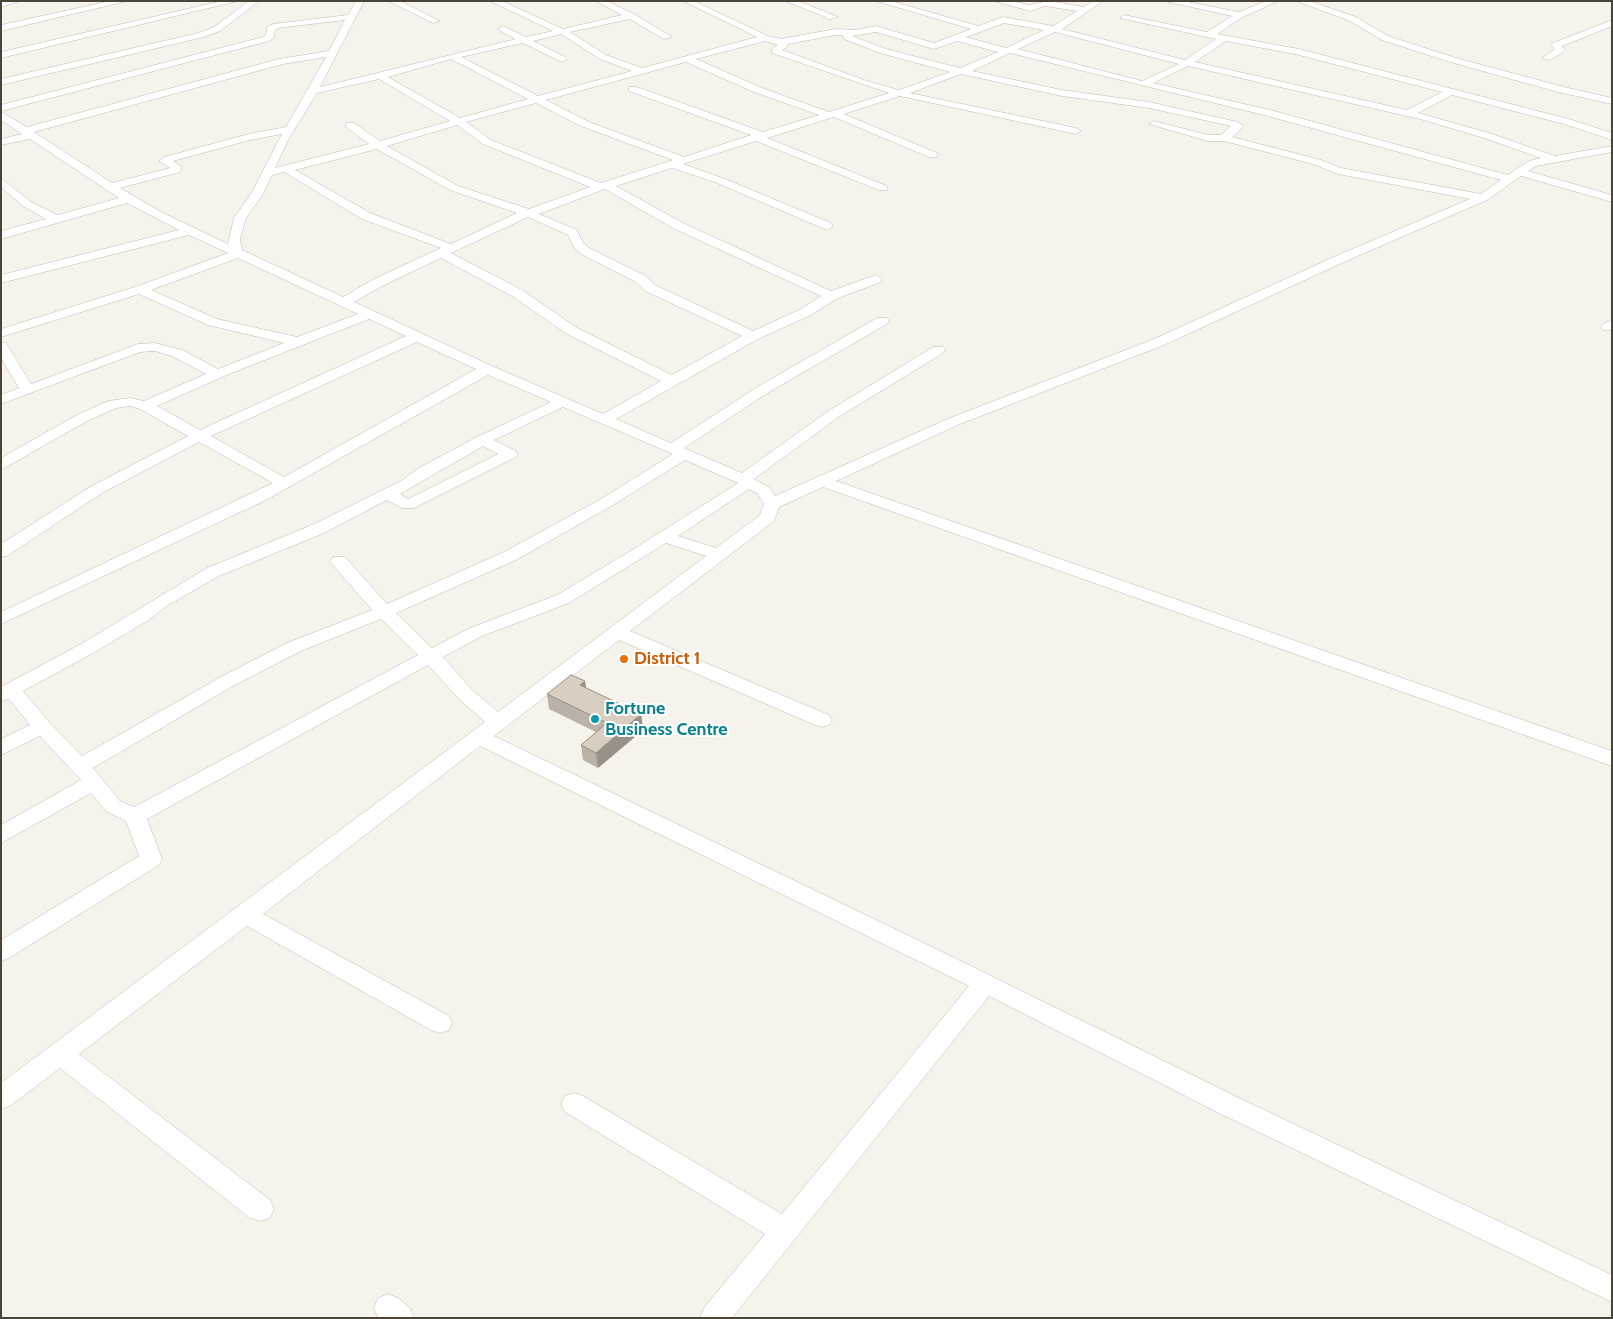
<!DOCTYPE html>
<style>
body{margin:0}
#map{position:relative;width:1613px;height:1319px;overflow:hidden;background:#f6f3ec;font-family:Cabin,sans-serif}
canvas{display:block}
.frame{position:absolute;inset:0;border:2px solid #4b4439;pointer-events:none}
</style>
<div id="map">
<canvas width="1613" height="1319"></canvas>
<div class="frame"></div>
</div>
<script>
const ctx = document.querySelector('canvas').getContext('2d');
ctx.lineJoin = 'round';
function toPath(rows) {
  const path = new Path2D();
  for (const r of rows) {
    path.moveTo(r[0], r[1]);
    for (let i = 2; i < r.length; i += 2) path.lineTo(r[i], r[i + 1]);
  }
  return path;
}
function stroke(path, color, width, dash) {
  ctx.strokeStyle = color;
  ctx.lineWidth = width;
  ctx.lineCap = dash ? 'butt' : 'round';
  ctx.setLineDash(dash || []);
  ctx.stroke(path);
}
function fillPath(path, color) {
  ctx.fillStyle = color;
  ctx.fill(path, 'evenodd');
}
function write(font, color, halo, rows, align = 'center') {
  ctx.font = font + ' Cabin,sans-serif';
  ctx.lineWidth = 4;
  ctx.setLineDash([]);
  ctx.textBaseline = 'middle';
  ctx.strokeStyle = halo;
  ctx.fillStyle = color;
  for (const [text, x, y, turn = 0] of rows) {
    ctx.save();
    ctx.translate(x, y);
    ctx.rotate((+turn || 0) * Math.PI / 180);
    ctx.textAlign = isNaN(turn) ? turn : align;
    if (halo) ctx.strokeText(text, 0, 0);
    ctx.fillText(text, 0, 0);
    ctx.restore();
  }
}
const minor = toPath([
 [1,1,20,1,1,7,1,1],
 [110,1,127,1,1,31,1,25,110,1],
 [222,1,238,1,1,58,1,52,222,1],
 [249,1,259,1,220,31,204,37,1,85,1,79,198,33,214,27,249,1],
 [356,1,364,1,320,87,516,39,500,31,498,29,503,26,526,37,553,31,490,1,502,1,563,29,622,15,596,1,607,1,634,14,672,37,664,39,630,19,570,32,606,55,642,68,757,37,683,1,694,1,768,36,781,39,835,29,856,30,876,26,934,43,971,29,876,1,891,1,978,26,1003,17,1053,26,1077,11,1045,6,1030,11,994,1,1011,1,1029,5,1049,1,1084,7,1093,1,1103,1,1062,29,1185,60,1216,39,1120,18,1124,15,1207,32,1232,16,1164,1,1183,1,1239,12,1266,1,1278,1,1241,18,1217,34,1299,49,1572,120,1612,133,1612,140,1564,124,1452,95,1418,113,1489,133,1555,156,1612,146,1612,152,1536,166,1528,171,1612,195,1612,202,1521,176,1487,200,1344,262,1164,345,960,424,836,481,1612,751,1612,766,823,487,779,507,774,521,630,631,829,715,832,720,829,725,822,727,815,725,619,640,494,736,926,944,1237,1097,1612,1275,1612,1302,1219,1113,989,996,732,1318,700,1318,704,1308,765,1234,565,1112,561,1104,565,1096,574,1093,583,1096,782,1214,969,986,480,746,263,914,449,1016,452,1023,449,1030,440,1033,431,1030,247,926,79,1054,270,1200,274,1209,270,1218,260,1221,250,1218,60,1068,10,1106,1,1109,1,1083,485,722,458,698,428,665,147,819,162,859,159,865,9,958,1,961,1,940,139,856,126,821,106,811,91,793,1,843,1,825,81,780,40,736,1,755,1,739,30,725,9,699,1,701,1,687,81,644,207,568,312,525,401,481,419,468,477,437,551,402,488,375,264,501,1,624,1,612,273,483,199,442,102,493,7,556,1,557,1,544,90,487,188,436,140,409,130,406,116,408,85,422,1,470,1,458,75,416,108,401,130,398,144,401,206,374,172,356,155,351,140,352,1,404,1,395,19,388,1,358,1,342,6,343,31,384,138,344,155,343,182,350,218,369,284,343,208,325,139,294,1,337,1,329,135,287,228,253,189,235,1,283,1,275,179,230,127,203,1,239,1,231,46,219,23,206,1,187,1,178,31,202,58,215,119,198,30,139,1,145,1,139,22,134,1,120,1,112,27,127,279,59,329,51,345,20,278,28,275,30,274,38,269,41,1,111,1,105,263,37,266,35,267,27,273,24,348,15,356,1],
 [1004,23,1044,30,1006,48,966,37,1004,23],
 [876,32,934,49,957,41,998,52,960,68,886,49,852,36,876,32],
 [1055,32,1179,64,1142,81,1018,49,1055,32],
 [561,34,600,59,632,71,538,96,461,57,523,43,562,62,567,59,565,57,533,41,561,34],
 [835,35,843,35,844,39,880,53,950,72,899,90,867,81,782,50,787,47,788,44,835,35],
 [765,41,778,45,772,49,772,53,889,93,829,112,762,88,696,59,765,41],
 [1226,41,1295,54,1442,92,1407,110,1195,62,1226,41],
 [1010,53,1264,115,1501,180,1481,194,1341,168,1321,160,1232,137,1244,126,1238,122,1149,102,1062,90,972,71,1010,53],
 [326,57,286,127,249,134,164,157,159,161,170,168,112,183,34,132,283,64,326,57],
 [451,59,528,99,460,118,388,77,451,59],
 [686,62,754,92,819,115,763,132,637,87,629,87,629,91,751,135,684,157,589,122,546,100,686,62],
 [1188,66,1420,119,1481,137,1541,158,1529,161,1508,175,1270,110,1153,83,1188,66],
 [961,74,1062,96,1149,108,1231,126,1221,135,1208,135,1154,121,1149,124,1208,141,1224,141,1313,164,1338,174,1470,199,1336,256,1154,339,950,418,775,496,770,488,754,479,837,418,943,353,945,350,943,347,933,347,827,412,742,473,684,448,769,392,887,324,889,321,887,318,877,318,759,386,671,443,616,419,758,339,811,315,836,299,881,282,882,279,876,275,831,291,683,223,616,186,672,168,717,183,827,230,833,226,831,223,725,179,683,164,756,141,879,190,887,190,887,186,767,138,834,117,929,157,937,157,937,153,844,114,900,96,1076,134,1081,131,1076,128,910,93,961,74],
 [379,79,450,121,380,141,354,123,346,123,346,127,369,144,275,168,288,140,317,93,379,79],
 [536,103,581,126,673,160,601,183,491,140,466,122,536,103],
 [457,125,483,144,590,187,529,209,458,186,387,146,457,125],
 [282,134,251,194,234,218,228,244,163,213,120,188,180,172,182,167,173,161,250,140,282,134],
 [377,149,450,190,517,213,451,244,370,213,295,170,377,149],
 [284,172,362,219,441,248,376,278,343,297,242,250,240,239,246,218,263,194,272,175,284,172],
 [605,189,675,229,821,296,801,309,753,331,655,285,646,276,591,249,583,243,577,230,539,214,605,189],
 [528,217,568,235,574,248,583,255,636,282,645,291,742,336,672,375,577,328,522,290,451,253,528,217],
 [238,258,358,314,297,337,217,319,151,290,238,258],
 [441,258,512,296,567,334,661,381,603,414,492,366,354,302,386,284,441,258],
 [369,319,406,336,200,430,157,406,229,374,369,319],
 [417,342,476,369,284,477,211,436,417,342],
 [563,407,673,454,601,499,504,552,387,604,345,557,333,557,330,561,333,565,372,610,287,643,219,678,82,756,49,722,23,691,95,652,147,621,168,605,219,576,324,533,387,500,402,508,414,508,516,457,518,454,516,451,494,440,563,407],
 [483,446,498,454,408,499,400,494,483,446],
 [685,460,738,483,637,547,557,595,470,628,432,648,396,613,516,560,613,505,685,460],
 [749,489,758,494,764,504,760,515,716,548,678,536,749,489],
 [666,543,706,556,498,712,472,690,443,657,482,636,569,603,666,543],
 [381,619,418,655,134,807,120,801,93,768,233,686,301,651,381,619],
 [388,1,400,1,440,21,433,23,388,1],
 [785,1,798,1,838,17,827,20,826,17,785,1],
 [1296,1,1309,1,1356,17,1388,36,1456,58,1564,87,1612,98,1612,104,1558,92,1450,62,1382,40,1350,21,1296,1],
 [1612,20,1612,26,1562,46,1565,50,1563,52,1550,60,1542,58,1555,49,1551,45,1553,43,1612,20],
 [1612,320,1612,330,1603,330,1601,327,1603,324,1612,320],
 [388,1294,398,1298,410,1308,414,1318,378,1318,374,1308,378,1298,388,1294]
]);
const wall = toPath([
 [585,681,586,688,641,714,643,730,598,768,583,760,581,745,596,732,549,709,547,694]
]);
const shadedWall = toPath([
 [585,681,587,696,580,685],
 [641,714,643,730,598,768,596,753]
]);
const building = toPath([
 [571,675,585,681,580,685,641,714,596,753,581,745,607,723,547,694,571,675]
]);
const markers = [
 [624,659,5,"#e8710a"],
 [595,719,5,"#0f9aa8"]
];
const foodNames = [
 ["District 1",634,659]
];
const cultureNames = [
 ["Fortune",605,709],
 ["Business Centre",605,730]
];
stroke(minor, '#c2bbae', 1);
fillPath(minor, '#fff');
fillPath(wall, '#bab2a6');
fillPath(shadedWall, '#979187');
fillPath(building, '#d8cfc1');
stroke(building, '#979187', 1);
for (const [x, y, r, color] of markers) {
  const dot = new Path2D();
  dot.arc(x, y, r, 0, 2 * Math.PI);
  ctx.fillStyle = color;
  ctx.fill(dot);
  stroke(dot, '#fff', 2);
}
write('bold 18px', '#c56008', '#fff', foodNames, 'left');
write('bold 18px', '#0d838f', '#fff', cultureNames, 'left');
</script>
